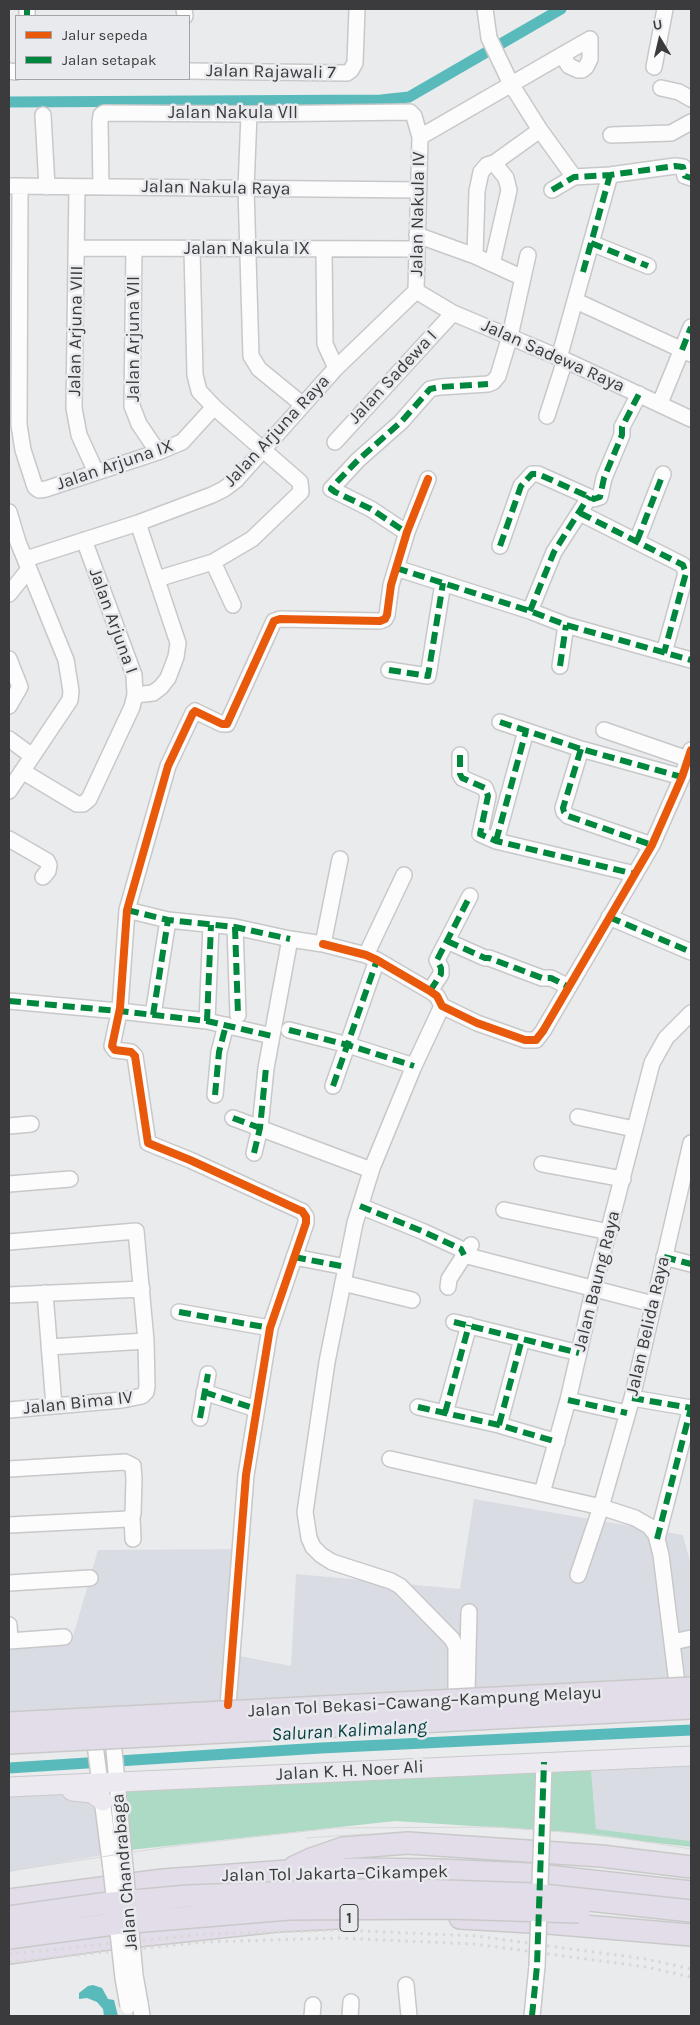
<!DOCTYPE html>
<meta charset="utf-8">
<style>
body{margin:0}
#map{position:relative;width:700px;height:2025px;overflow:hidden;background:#eaebed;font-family:Karla,sans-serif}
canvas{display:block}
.frame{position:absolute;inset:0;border:10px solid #3b3b3d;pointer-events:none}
.legend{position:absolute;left:15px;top:15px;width:175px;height:65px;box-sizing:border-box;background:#e9eaee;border:1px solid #a3a4a7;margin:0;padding:6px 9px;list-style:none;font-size:15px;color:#3b3b3d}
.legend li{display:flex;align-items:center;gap:10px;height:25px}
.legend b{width:25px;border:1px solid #a3a4a7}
.north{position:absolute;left:635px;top:15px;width:50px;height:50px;-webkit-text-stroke:4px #e9eaee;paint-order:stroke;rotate:351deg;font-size:14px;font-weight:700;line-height:20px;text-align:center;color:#3b3b3d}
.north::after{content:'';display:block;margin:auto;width:18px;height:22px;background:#3b3b3d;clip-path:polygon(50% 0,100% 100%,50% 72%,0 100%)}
</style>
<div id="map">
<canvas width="700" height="2025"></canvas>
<div class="frame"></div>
<ul class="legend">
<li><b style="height:6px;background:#e8590c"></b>Jalur sepeda</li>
<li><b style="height:6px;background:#00873e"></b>Jalan setapak</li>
</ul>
<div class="north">U</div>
</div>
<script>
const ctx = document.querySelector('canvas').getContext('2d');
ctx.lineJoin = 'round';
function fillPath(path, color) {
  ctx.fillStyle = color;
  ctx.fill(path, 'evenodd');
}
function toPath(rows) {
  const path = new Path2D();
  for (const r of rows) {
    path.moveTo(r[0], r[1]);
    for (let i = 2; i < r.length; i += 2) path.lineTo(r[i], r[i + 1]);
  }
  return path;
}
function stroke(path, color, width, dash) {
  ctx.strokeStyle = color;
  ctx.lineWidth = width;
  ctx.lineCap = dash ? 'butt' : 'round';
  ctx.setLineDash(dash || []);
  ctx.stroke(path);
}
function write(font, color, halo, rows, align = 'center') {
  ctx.font = font + ' Karla,sans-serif';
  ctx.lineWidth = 5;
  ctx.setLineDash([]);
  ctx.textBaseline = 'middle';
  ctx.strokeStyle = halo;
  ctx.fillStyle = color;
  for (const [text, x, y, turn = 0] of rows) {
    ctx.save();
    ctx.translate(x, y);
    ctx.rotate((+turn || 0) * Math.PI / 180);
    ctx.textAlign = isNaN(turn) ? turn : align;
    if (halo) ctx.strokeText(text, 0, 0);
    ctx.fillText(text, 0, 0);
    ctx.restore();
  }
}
const built = toPath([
 [474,1499,683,1535,691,1566,691,1682,9,1719,9,1647,71,1643,98,1550,246,1549,229,1654,291,1666,296,1574,460,1589],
 [691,1765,691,1841,596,1829,591,1771],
 [125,1782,130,1850,9,1872,9,1788]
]);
const green = toPath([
 [591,1770,596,1829,691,1841,691,1847,566,1832,395,1821,130,1850,125,1782]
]);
const water = toPath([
 [93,1985,102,1988,108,1999,114,2000,118,2016,104,2016,103,2009,97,2002,87,1998,79,1999,79,1993,88,1986]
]);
const canal = toPath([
 [9,102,381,100,409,97,561,9],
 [9,1768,321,1748,691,1730]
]);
const minor = toPath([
 [27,9,27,16],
 [184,9,185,16],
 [485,9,489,38,511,84,540,130,574,177],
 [654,67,665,9],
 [9,71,16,72],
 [189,71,347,73,351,70,355,63,357,9],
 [661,88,679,92,691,99],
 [249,114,246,189,251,356,259,369,303,405],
 [43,115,47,187],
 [611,135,671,133,691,122],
 [420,137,562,55,590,39,590,59,586,67,582,70,578,70,569,66,562,55],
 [574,177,610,175,675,166,683,167,685,176,691,178],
 [9,186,419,190],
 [20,187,19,425,23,450,35,487,39,490,46,489,158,452,182,442,214,407],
 [77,187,74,408,79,435,96,472],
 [101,187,100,123,101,115,104,113,249,114,410,112,414,116,420,137,416,291],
 [552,190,574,177],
 [417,235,475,256,523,278],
 [591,243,648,266],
 [77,248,417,249],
 [134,249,132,406,139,424,158,452],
 [324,249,325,344,336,368],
 [475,256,477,191,481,172,487,165,494,163,540,130],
 [492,264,509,190,506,178,494,163],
 [416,291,453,313,565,360,691,419],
 [576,301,691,354],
 [559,358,610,175],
 [660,403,691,327],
 [547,416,565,360],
 [335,442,453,313],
 [9,512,18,542,66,660,71,691,70,700,9,791],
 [580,513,683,565,686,573,664,653],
 [401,529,371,509,331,489,358,460,401,422,430,389,440,387,488,384,493,382,498,376,510,336,528,255],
 [637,541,663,474],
 [500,546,521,486,532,474,538,474,594,499,600,497,604,478,622,435,622,427,639,394],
 [26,559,138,523,212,495,224,489,236,480,336,368,416,291],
 [213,562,233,605],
 [396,568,530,611,566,625,691,660],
 [157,579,213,562,252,539,301,492,300,482,214,407,199,391,195,375,192,249],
 [9,594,29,569],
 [530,611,554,552,585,504],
 [9,659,20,687,9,706],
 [560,666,566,625],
 [389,670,428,676,443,583],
 [135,695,153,693,161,687,168,678,176,657,178,643,138,523],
 [500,722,581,749,682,777],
 [604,730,688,759],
 [9,739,32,756],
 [581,749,563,808,564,812,568,816,652,845],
 [460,755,460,774,462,778,485,788,488,796,480,834,496,841,635,874],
 [22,771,77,804,83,804,89,799,132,707,135,695,134,675,84,540],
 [9,839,47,861,49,865,48,871,43,877],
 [496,841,526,731],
 [127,910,168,920,235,927,290,939],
 [609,917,691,952],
 [235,927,238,1015],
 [447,941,485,958,489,958,542,978,551,978,569,987],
 [323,944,366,955,377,960,430,991,437,996,442,1006,477,1023,525,1040,536,1040,543,1031,652,845,682,777,691,750],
 [366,955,404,875],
 [430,991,441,974,441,968,437,960,470,896],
 [9,1001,119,1011,207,1021,272,1036],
 [442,1006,414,1066,372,1168,355,1223,327,1362,305,1512,309,1538,313,1547,321,1555,332,1562,391,1581,400,1586,452,1639,456,1647,456,1692],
 [153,1015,168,920],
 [207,1021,211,925],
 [289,1030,348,1045,414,1066],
 [333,1086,377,960],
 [215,1095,219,1052,226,1025],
 [578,1117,634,1129],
 [233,1118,371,1170],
 [9,1126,31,1124],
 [254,1153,260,1128,266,1068,290,939,323,944,340,859],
 [542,1164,623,1179],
 [9,1184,70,1179],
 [360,1206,424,1232,461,1249,464,1255,653,1304],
 [504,1210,609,1232],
 [9,1242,136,1231,146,1341,147,1386,146,1392,142,1396,122,1400,9,1410],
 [294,1257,346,1267],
 [664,1257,691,1264],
 [343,1283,412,1300],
 [448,1287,449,1279,471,1245],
 [45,1293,54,1406],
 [9,1295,142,1289],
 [179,1312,270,1328],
 [454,1322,579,1353],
 [49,1347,146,1341],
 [204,1392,256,1409],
 [632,1398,691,1408],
 [568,1400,627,1413],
 [418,1407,499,1425,557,1442],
 [445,1413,469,1325],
 [200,1418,208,1374],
 [499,1425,522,1339],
 [390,1459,601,1507,635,1518,649,1526,656,1535,661,1555,677,1683],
 [9,1469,125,1462,133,1466,134,1479,133,1514,128,1519,9,1525],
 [542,1493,568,1400,594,1287,652,1063,666,1038,691,1013],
 [132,1517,133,1539],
 [657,1539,691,1407],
 [578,1575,601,1507,632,1398,691,1143],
 [9,1583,90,1578],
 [9,1625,10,1640],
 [9,1641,64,1637],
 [673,1642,691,1638],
 [467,1692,469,1612],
 [228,1705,246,1475,270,1328,306,1223,306,1217,302,1211,299,1210,190,1160,148,1143,135,1056,131,1052,115,1050,112,1046,120,1008,127,910,168,766,193,713,195,711,222,724,227,724,274,621,280,619,380,621,385,619,387,615,391,585,407,532,428,479],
 [93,1729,111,1869],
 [112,1729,125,1867],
 [542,1829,544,1762],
 [406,1985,409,2016],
 [140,2003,142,2016],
 [312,2016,313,2005],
 [350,2016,351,2002],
 [532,2016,537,1966]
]);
const major = toPath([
 [9,1787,691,1756],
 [72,1791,92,1793,103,1801]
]);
const highway = toPath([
 [294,1867,311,1859,343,1848,408,1843,601,1856,691,1867],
 [9,1900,163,1880,288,1871,360,1869,438,1870,528,1874,691,1892],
 [460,1918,548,1923,691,1935],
 [9,1953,99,1940,277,1921,337,1918]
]);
const tram = toPath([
 [306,1838,366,1834],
 [9,1871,167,1847,334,1828,498,1827,601,1835,691,1849]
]);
const rail = toPath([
 [9,1954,204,1934,339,1930,476,1936,646,1959,691,1969],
 [9,1962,205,1942,338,1938,475,1944,646,1967,691,1977]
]);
const minorBridge = toPath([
 [125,1867,135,1975,140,2003],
 [111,1869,123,1978,128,2006],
 [537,1966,542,1829]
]);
const highwayBridge = toPath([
 [9,1723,691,1688],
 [9,1743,691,1708],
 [9,1917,101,1904,188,1896,347,1890,417,1890,533,1894,691,1911],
 [9,1938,121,1923,289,1909,449,1908,579,1912]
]);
const quiet = toPath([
 [27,9,27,16],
 [552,190,574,177,610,175,675,166,683,167,685,176,691,178],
 [591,243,648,266],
 [583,272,610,175],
 [682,350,691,327],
 [580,513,683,565,686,573,664,653],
 [401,529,371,509,335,492,331,489,333,486,358,460,401,422,430,389,440,387,488,384],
 [637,541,663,474],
 [500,546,521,486,532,474,538,474,594,499,600,497,604,478,622,435,622,427,639,394],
 [396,568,530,611,566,625,691,660],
 [530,611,554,552,589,496],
 [560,666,566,625],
 [389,670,428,676,443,583],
 [500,722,581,749,682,777],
 [581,749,563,808,564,812,568,816,652,845],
 [460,755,460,774,462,778,485,788,488,796,480,834,496,841,635,874],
 [496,841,526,731],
 [127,910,168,920,235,927,290,939],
 [609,917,691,952],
 [235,927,238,1015],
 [447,941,485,958,489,958,542,978,551,978,569,987],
 [430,991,441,974,441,968,437,960,470,896],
 [9,1001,119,1011,207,1021,272,1036],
 [153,1015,168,920],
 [207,1021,211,925],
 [289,1030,348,1045,414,1066],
 [333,1086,377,960],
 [215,1095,219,1052,226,1025],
 [233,1118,260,1128],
 [254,1153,260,1128,266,1068],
 [360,1206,424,1232,461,1249,464,1255],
 [294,1257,346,1267],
 [664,1257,691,1264],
 [179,1312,270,1328],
 [454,1322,579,1353],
 [204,1392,256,1409],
 [632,1398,691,1408],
 [568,1400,627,1413],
 [418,1407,499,1425,557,1442],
 [445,1413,469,1325],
 [200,1418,208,1374],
 [499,1425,522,1339],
 [657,1539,691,1408],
 [532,2016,537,1966,544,1762]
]);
const cycleway = toPath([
 [323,944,366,955,377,960,430,991,437,996,442,1006,477,1023,525,1040,536,1040,543,1031,652,845,682,777,691,750],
 [228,1705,246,1475,270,1328,306,1223,306,1217,302,1211,299,1210,190,1160,148,1143,135,1056,131,1052,115,1050,112,1046,120,1008,127,910,168,766,193,713,195,711,222,724,227,724,274,621,280,619,380,621,385,619,387,615,391,585,407,532,428,479]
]);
const shields = [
 [349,1918,18]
];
const shieldNames = [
 ["1",349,1918]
];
const streetNames = [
 ["Jalan Rajawali 7",271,72,1],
 ["Jalan Nakula VII",233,113],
 ["Jalan Nakula Raya",216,188,1],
 ["Jalan Nakula IV",418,214,-89],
 ["Jalan Nakula IX",247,249],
 ["Jalan Arjuna VIII",76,331,-89],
 ["Jalan Arjuna VII",134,339,-90],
 ["Jalan Sadewa Raya",553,356,24],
 ["Jalan Sadewa I",393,377,-47],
 ["Jalan Arjuna Raya",277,431,-47],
 ["Jalan Arjuna IX",115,465,-19],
 ["Jalan Arjuna I",113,621,70],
 ["Jalan Baung Raya",597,1281,-76],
 ["Jalan Belida Raya",648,1326,-77],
 ["Jalan Bima IV",78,1403,-6],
 ["Jalan Tol Bekasi–Cawang–Kampung Melayu",425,1702,-3],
 ["Jalan K. H. Noer Ali",350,1771,-3],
 ["Jalan Chandrabaga",125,1872,-95],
 ["Jalan Tol Jakarta–Cikampek",335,1874,-1]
];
const waterNames = [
 ["Saluran Kalimalang",349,1731,-3]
];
fillPath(built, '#dadce3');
fillPath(green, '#addac4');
fillPath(water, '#59babc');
stroke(canal, '#59babc', 11);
stroke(minor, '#c8c8ca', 18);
stroke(major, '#c9c9ca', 21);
stroke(highway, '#c9c9ca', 24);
stroke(minor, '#fcfcfc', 15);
stroke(major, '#ece9f0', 19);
stroke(highway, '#e2dde8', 21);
stroke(tram, '#d8d8d9', 1);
stroke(rail, '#d8d8d9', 3, [2.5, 5]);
stroke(minorBridge, '#c8c8ca', 18, []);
stroke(highwayBridge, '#c9c9ca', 24, []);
stroke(minorBridge, '#fcfcfc', 15);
stroke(highwayBridge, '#e2dde8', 21);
stroke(quiet, '#00873e', 6, [12, 6]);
stroke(cycleway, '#e8590c', 8);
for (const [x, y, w] of shields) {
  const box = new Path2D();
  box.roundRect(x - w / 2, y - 13.5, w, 27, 4);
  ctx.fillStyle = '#e9eaee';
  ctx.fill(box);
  stroke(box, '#3b3b3d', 1);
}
write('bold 16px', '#3b3b3d', null, shieldNames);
write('18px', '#3b3b3d', '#e9eaee', streetNames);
write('italic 19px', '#023d3e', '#e9eaee', waterNames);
</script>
